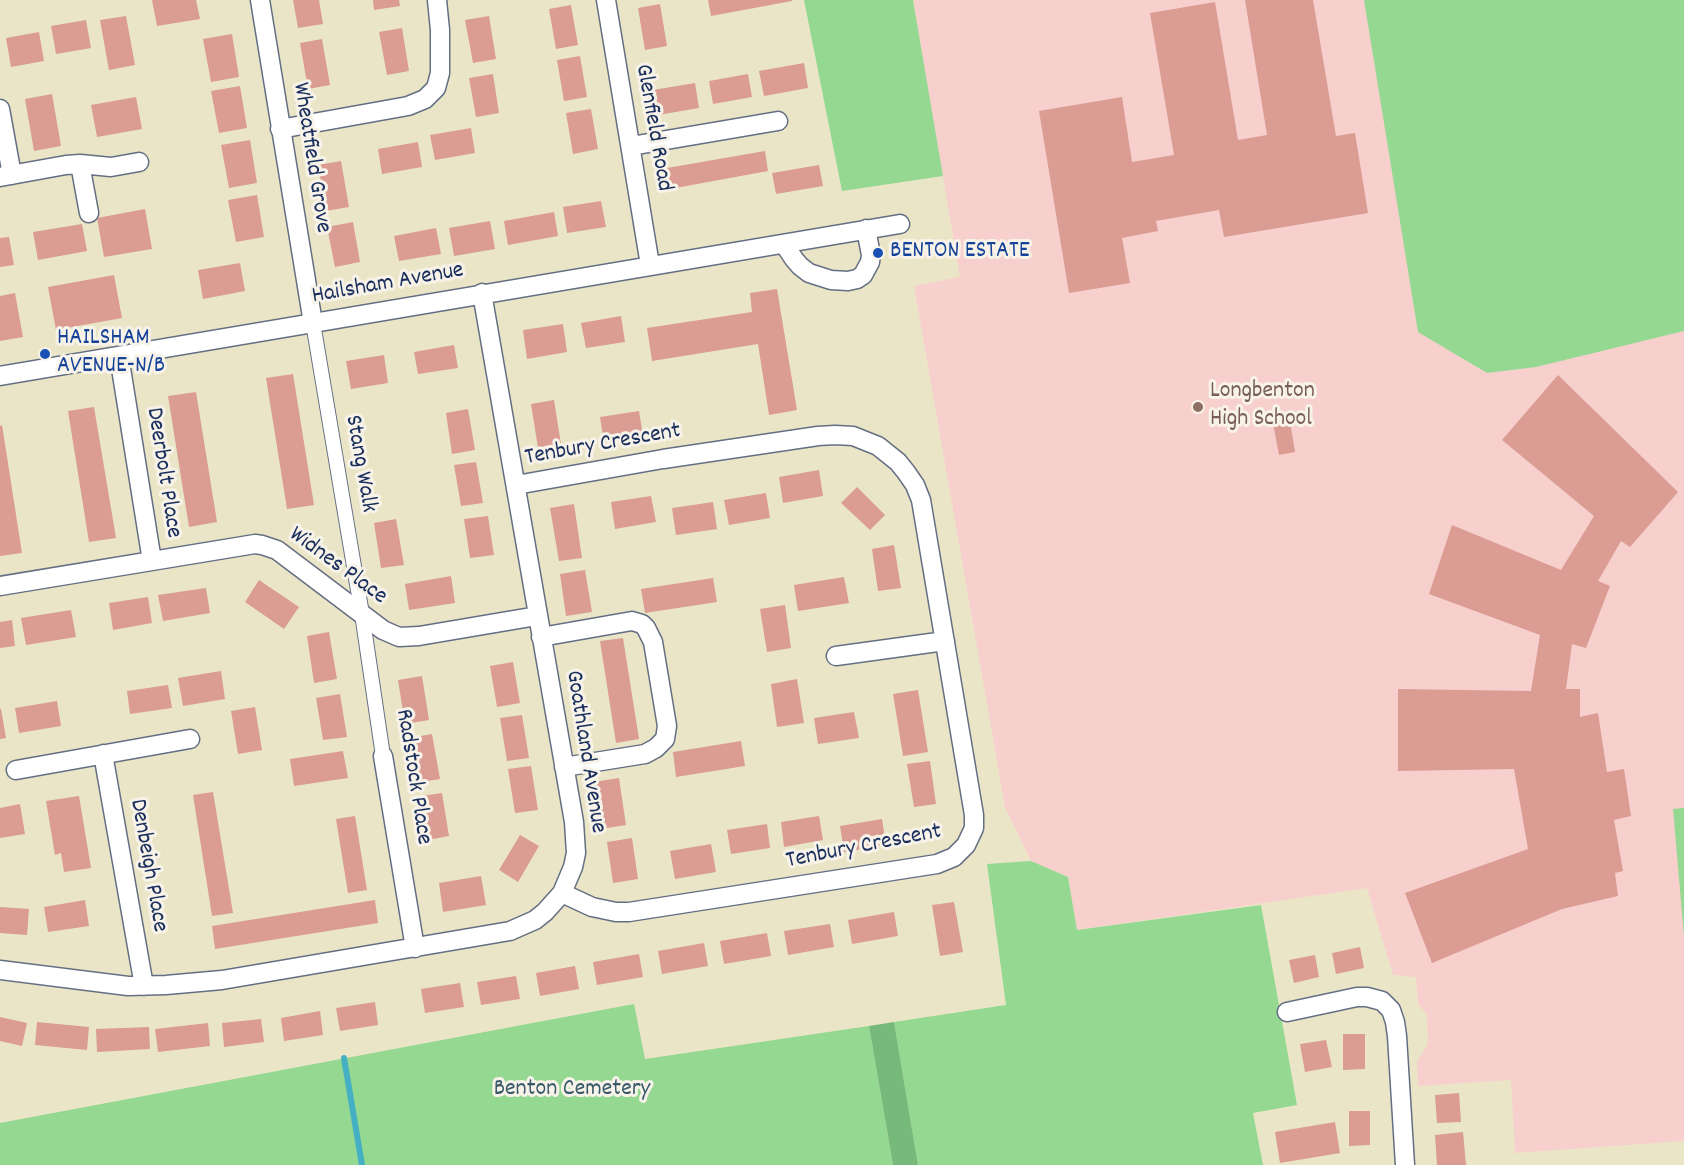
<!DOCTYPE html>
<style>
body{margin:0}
canvas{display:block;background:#ebe5c7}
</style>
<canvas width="1684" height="1165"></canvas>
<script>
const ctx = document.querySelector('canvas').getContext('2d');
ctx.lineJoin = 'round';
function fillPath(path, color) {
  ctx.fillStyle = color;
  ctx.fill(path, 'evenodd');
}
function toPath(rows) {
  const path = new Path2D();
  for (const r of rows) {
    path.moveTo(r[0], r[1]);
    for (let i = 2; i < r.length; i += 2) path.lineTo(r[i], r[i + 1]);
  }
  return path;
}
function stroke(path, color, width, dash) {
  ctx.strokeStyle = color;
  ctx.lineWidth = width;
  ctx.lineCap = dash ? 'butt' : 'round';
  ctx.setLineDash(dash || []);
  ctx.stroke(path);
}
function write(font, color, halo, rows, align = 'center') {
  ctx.font = font + ' Dekko,sans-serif';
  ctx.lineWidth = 6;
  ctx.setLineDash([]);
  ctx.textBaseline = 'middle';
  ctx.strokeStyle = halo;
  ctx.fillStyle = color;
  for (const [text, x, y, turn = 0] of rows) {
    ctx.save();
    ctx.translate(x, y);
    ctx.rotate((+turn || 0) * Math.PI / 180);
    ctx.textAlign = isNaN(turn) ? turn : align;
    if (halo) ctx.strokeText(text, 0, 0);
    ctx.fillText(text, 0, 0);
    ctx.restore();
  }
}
const built = toPath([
 [913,0,1684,0,1684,1141,1515,1153,1511,1080,1418,1086,1417,1062,1428,1044,1427,1015,1418,1004,1416,977,1393,975,1367,888,1077,930,1068,877,1031,861,1005,807,914,286,960,277]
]);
const green = toPath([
 [804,0,913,0,943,176,842,191],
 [1364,0,1684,0,1684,331,1536,367,1487,373,1418,332],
 [1684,808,1684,936,1673,809],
 [1031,861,1068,877,1077,930,1261,905,1297,1105,1253,1113,1263,1165,918,1165,894,1022,1006,1005,987,864],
 [634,1004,645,1059,869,1026,893,1165,0,1165,0,1123]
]);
const forest = toPath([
 [894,1022,918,1165,893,1165,869,1026]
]);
const stream = toPath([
 [344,1058,362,1165]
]);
const building = toPath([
 [152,0,196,0,200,19,157,26],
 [293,0,319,0,323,24,298,28],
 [373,0,399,0,400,6,374,10],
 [708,0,792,0,792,1,711,16],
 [1245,0,1313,0,1336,136,1355,133,1368,213,1224,237,1219,210,1156,221,1158,231,1122,238,1130,283,1069,293,1039,111,1122,97,1132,162,1174,155,1150,13,1215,2,1238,140,1267,135],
 [660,4,667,46,645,50,638,8],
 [571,5,578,45,556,49,549,9],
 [126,16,135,65,109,70,100,20],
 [489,16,496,59,473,63,465,20],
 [86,20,91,48,56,54,51,26],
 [402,28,409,71,387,75,379,32],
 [39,32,44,61,11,67,6,38],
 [232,34,239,77,211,82,203,39],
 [322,39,330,85,308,89,300,43],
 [580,56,587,97,564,101,557,60],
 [804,63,808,88,764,96,759,71],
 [493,74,499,113,476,117,469,78],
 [748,74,752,97,713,104,709,81],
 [695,83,699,108,658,115,653,90],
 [240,86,247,128,219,133,211,91],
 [52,94,61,146,34,151,25,99],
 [136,97,142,129,97,137,91,105],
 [591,109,598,149,573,154,566,113],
 [471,128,475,153,435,160,430,135],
 [250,140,257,183,229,188,221,145],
 [418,142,422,167,382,174,378,149],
 [765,151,768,171,670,189,667,168],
 [341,161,349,207,326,211,318,165],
 [819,165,823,186,776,194,772,173],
 [257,195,264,237,236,242,228,200],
 [601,201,606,227,567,233,563,207],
 [145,209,152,249,104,257,97,218],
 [554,212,558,236,508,245,504,221],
 [490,221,495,249,454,256,449,228],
 [353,222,360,262,335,267,327,227],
 [82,224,87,251,38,260,33,232],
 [436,228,441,254,399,261,394,236],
 [9,237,14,265,0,267,0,238],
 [240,263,245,291,203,299,198,270],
 [114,275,122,318,56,330,48,287],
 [777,289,797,410,769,415,758,344,652,361,647,328,752,312,750,293],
 [15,293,23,337,0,341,0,296],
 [621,316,625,342,586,348,581,323],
 [563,324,567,352,527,359,523,330],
 [454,345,458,368,418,374,414,352],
 [384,355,388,383,351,389,346,361],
 [293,374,314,505,287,509,266,378],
 [1558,375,1678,492,1630,547,1621,541,1598,581,1610,586,1586,648,1572,644,1566,689,1580,689,1580,717,1598,713,1607,772,1624,769,1631,816,1614,820,1623,871,1615,873,1618,896,1562,909,1432,963,1405,893,1528,849,1514,769,1398,771,1398,689,1531,691,1540,635,1429,594,1452,525,1561,570,1594,516,1502,440],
 [196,392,217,522,189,527,168,396],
 [554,400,561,444,538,448,531,404],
 [94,407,116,538,89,542,68,411],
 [468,409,475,450,452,454,446,413],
 [639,411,643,436,604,443,600,417],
 [1290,421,1295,452,1279,455,1273,423],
 [2,425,22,553,0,556,0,426],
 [476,462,483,503,461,506,454,465],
 [819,470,823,496,783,503,779,477],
 [857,487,885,515,870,530,841,503],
 [766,493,770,518,729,525,724,500],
 [651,496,656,522,615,529,611,502],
 [713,502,717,529,676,535,672,508],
 [574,504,582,558,559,561,550,508],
 [488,516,494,555,470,558,464,519],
 [396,519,404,565,381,568,374,523],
 [894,545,901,588,878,591,872,549],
 [585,570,592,612,566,616,560,574],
 [451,576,455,603,409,610,405,584],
 [844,577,849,603,798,611,794,585],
 [713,578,717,602,645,613,641,589],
 [259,580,299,607,284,629,245,602],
 [206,588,210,613,163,621,158,595],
 [148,597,152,623,113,630,109,603],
 [785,605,791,648,767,652,760,609],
 [71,610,76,637,26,645,21,618],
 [12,620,15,646,0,648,0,622],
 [329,632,337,679,314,683,307,636],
 [623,638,639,739,616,743,600,641],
 [513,662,520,703,497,707,490,666],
 [221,671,225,699,183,706,178,678],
 [422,676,429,720,405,724,398,680],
 [797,679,804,723,777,727,771,684],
 [168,685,172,708,130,714,127,691],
 [918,690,928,752,903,756,893,694],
 [340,694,347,737,323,740,316,698],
 [57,701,61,726,19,733,15,708],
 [255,707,262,750,238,754,231,711],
 [0,709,1,709,6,738,0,739],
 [854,712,859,738,818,744,814,718],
 [522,715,529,758,507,761,500,718],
 [432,734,440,779,416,783,409,738],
 [741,741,745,766,676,777,673,752],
 [343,751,348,778,294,786,290,759],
 [930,761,936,804,914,807,907,764],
 [531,766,538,810,515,813,508,769],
 [619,778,626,825,601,829,594,782],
 [213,792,233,913,212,916,193,795],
 [442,793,449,836,428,840,421,796],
 [79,796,91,868,64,872,61,853,55,855,46,801],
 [20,804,25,834,0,838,0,808],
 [355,816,367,890,348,893,336,819],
 [819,816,823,840,784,847,781,822],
 [882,819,886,845,844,852,840,826],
 [767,824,770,848,731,854,727,830],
 [520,835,539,846,518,882,499,870],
 [632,838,638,879,613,883,607,842],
 [711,844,716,872,675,879,670,851],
 [481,876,486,905,443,912,439,883],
 [85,900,89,926,48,932,44,907],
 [375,900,378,923,215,949,212,926],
 [954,902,963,952,940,956,932,905],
 [0,907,29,909,27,935,0,933],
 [894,912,898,936,852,944,848,920],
 [830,924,834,947,788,955,784,931],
 [767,933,771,956,724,964,720,941],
 [704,943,708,966,662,974,658,951],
 [1360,947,1364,968,1336,974,1332,953],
 [639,954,643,977,597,985,593,962],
 [1315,955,1319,977,1294,983,1289,960],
 [575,966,579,989,540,996,536,973],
 [516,976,520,999,481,1005,477,982],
 [460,983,464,1007,425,1013,421,989],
 [375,1002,378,1025,340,1031,336,1008],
 [320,1011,323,1035,284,1041,281,1018],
 [0,1017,27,1023,22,1046,0,1041],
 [261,1019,264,1042,224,1047,222,1023],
 [37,1022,89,1027,87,1050,35,1045],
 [208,1023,210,1046,158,1052,155,1029],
 [149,1027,150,1049,97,1052,96,1029],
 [1343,1034,1365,1034,1365,1069,1343,1070],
 [1326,1040,1332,1067,1305,1072,1300,1044],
 [1459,1093,1461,1122,1437,1123,1435,1095],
 [1349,1111,1370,1111,1370,1145,1349,1146],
 [1335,1122,1340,1153,1280,1163,1275,1132],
 [1463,1132,1466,1165,1437,1165,1435,1135]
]);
const pedestrian = toPath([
 [313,323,362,614,383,756]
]);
const minor = toPath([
 [260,0,313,323],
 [606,0,650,265],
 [0,109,12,175],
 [280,129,408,106,425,99,436,88,440,73,440,30,437,0],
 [631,146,778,121],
 [80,164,111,167,139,162],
 [0,177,66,165,80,164,89,213],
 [784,244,794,259,800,266,809,273,831,280,848,281,857,279,863,275,870,262,871,255,866,229],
 [119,356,152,561],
 [0,376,900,224],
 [516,485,663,459,818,436,835,435,853,436,878,446,898,462,906,472,915,485,921,500,974,815,974,828,966,845,954,857,937,864,629,912,616,912,592,907,562,893],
 [0,586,255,544,262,545,277,550,383,630,399,637,419,636,537,616],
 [541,637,632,621,642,624,646,628,653,642,667,726,665,739,656,748,645,754,564,767],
 [836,656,945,641],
 [103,754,144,986],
 [383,756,415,948],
 [16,770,190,739],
 [0,970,128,986,166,985,222,980,510,931,535,920,545,912,562,893,573,867,576,853,574,822,482,293],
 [1287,1012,1357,997,1367,997,1382,1001,1391,1010,1395,1022,1397,1036,1405,1165]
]);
const markers = [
 [878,253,6,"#1a4fb4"],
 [45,354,6,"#1a4fb4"],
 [1198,407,6,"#8d6e63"]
];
const streetNames = [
 ["Glenfield Road",652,128,80],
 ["Wheatfield Grove",310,158,81],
 ["Hailsham Avenue",388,285,-10],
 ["Tenbury Crescent",603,446,-10],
 ["Stang Walk",359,464,80],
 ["Deerbolt Place",162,473,81],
 ["Widnes Place",337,567,36],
 ["Goathland Avenue",584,752,81],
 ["Radstock Place",412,777,81],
 ["Tenbury Crescent",864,848,-11],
 ["Denbeigh Place",147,866,80]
];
const transitNames = [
 ["BENTON ESTATE",890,253],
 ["HAILSHAM",57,340],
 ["AVENUE-N/B",57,368]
];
const educationNames = [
 ["Longbenton",1210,393],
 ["High School",1210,421]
];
const parkNames = [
 ["Benton Cemetery",572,1091]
];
fillPath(built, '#f7d0ce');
fillPath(green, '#94d891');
fillPath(forest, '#77b87b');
stroke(stream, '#45b0c4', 6);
fillPath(building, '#da9c93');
stroke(pedestrian, '#646f83', 16);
stroke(minor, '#646f83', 21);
stroke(pedestrian, '#fff', 14);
stroke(minor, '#fff', 18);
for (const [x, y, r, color] of markers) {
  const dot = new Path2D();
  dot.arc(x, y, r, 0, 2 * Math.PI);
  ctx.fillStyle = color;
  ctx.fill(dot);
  stroke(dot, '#f7f3e8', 2);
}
write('24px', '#1b2f5e', '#f7f3e8', streetNames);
write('24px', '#164399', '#f7f3e8', transitNames, 'left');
write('24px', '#785e54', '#f7f3e8', educationNames, 'left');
write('24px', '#39596b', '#f7f3e8', parkNames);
</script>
